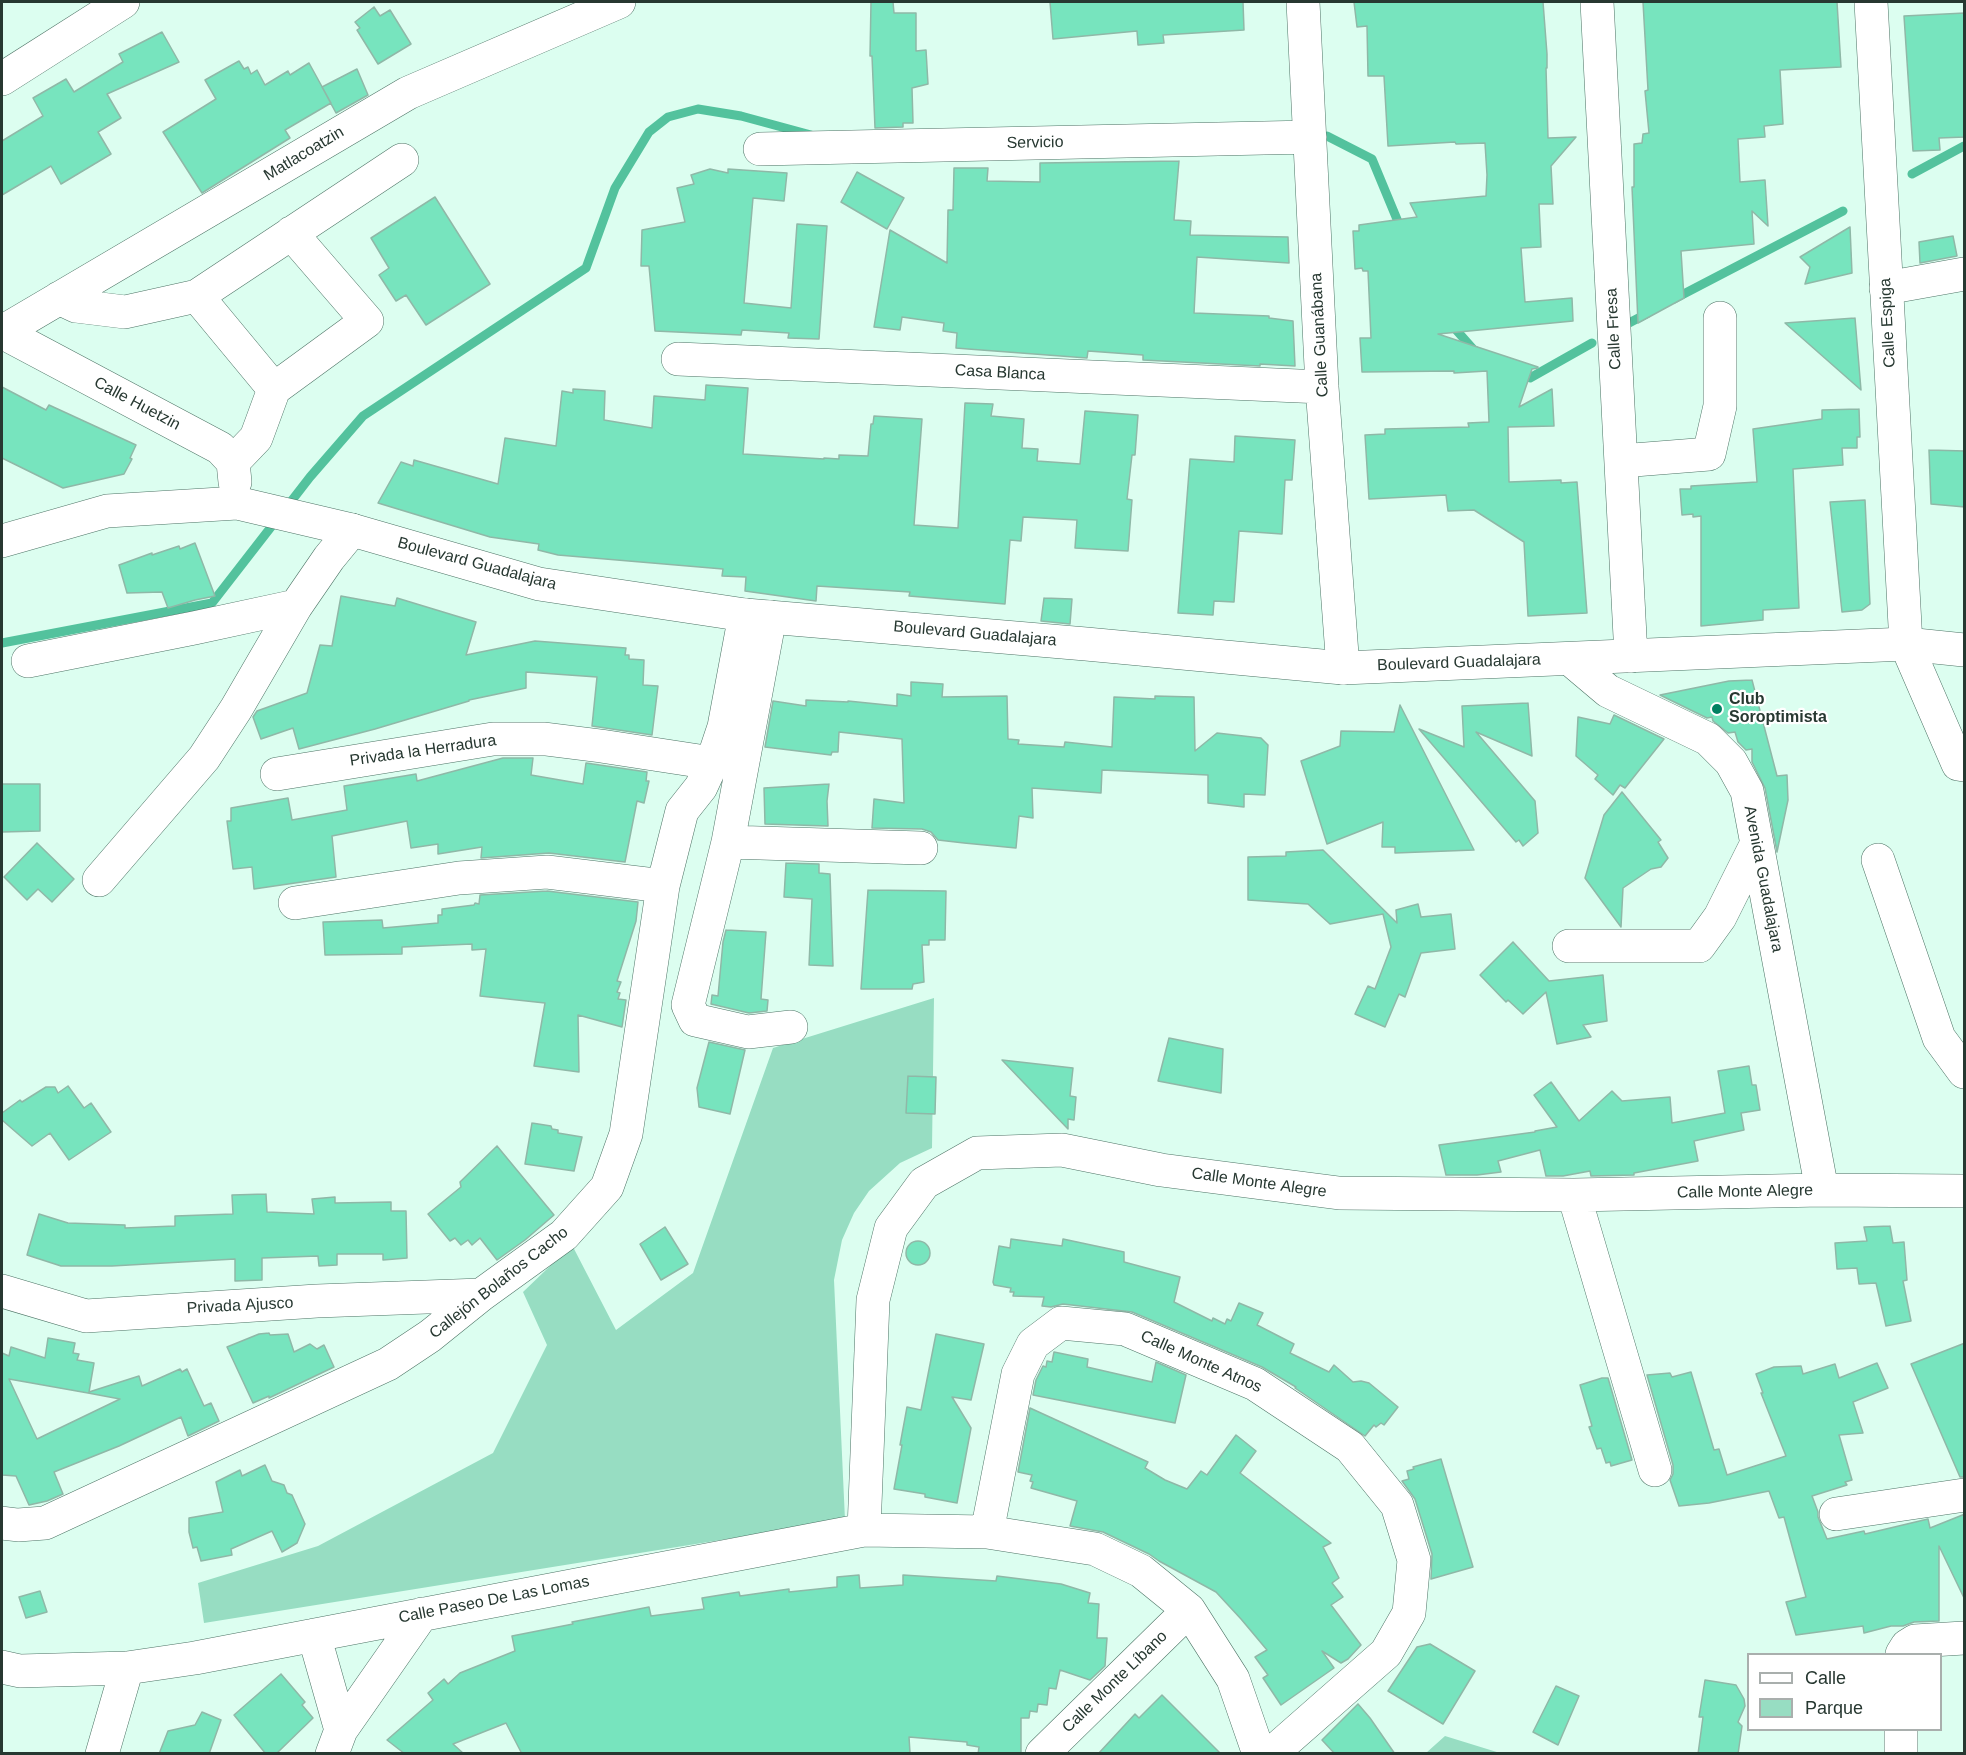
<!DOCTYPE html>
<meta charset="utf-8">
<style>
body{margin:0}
#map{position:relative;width:1966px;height:1755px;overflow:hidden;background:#dcfef0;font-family:Helvetica,sans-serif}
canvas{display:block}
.frame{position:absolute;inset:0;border:3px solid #273831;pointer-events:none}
.legend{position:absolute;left:1747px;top:1653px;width:195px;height:78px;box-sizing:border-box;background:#fff;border:2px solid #a9afad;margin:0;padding:8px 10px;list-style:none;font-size:18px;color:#273831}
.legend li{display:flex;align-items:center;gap:12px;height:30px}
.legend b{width:30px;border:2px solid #a9afad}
</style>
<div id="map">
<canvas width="1966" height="1755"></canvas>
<div class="frame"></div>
<ul class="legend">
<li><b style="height:8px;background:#fff"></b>Calle</li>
<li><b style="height:16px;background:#97ddc2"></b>Parque</li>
</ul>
</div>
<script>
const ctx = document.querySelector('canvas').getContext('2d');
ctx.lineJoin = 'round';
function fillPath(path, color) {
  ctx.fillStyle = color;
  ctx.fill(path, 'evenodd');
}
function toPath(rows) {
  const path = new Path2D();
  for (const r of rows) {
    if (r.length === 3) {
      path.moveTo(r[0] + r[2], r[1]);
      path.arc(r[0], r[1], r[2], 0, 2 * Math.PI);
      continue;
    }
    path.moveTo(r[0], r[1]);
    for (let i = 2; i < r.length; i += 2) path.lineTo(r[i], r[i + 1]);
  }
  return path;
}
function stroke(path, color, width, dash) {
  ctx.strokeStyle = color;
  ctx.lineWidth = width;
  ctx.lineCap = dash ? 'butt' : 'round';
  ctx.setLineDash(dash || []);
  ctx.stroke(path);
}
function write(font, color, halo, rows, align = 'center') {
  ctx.font = font + ' Helvetica,sans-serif';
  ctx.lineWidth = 4.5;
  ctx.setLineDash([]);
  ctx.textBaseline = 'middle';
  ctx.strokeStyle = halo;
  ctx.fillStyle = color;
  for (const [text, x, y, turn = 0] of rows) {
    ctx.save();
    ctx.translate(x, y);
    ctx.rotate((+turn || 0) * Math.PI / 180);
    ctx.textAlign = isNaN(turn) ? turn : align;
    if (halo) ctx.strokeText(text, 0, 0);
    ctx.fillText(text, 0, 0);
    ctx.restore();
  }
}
const green = toPath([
 [934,998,932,1148,900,1163,869,1191,854,1213,842,1240,834,1280,845,1520,204,1623,198,1583,318,1546,493,1453,547,1345,523,1292,572,1245,616,1330,693,1273,773,1048],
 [1445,1736,1500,1753,1426,1753]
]);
const stream = toPath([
 [1327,136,1372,159,1401,229],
 [1912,174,1964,146],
 [1674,299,1843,211],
 [1450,323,1473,349,1478,352],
 [1629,323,1648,313],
 [1519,373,1530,378,1592,343],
 [286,508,310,477,363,416,586,268,615,188,649,132,668,117,698,109,741,116,811,135],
 [2,643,212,603,278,518]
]);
const building = toPath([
 [871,2,893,2,894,13,916,13,916,51,926,50,928,84,912,88,913,123,903,123,903,127,875,128,872,56,870,56,871,2],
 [1050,2,1243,2,1244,30,1163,35,1164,43,1138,45,1137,31,1053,39,1050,2],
 [1354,2,1543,2,1547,54,1547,68,1546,68,1548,138,1576,137,1551,166,1553,204,1539,204,1541,247,1521,248,1525,302,1572,298,1573,321,1438,334,1538,367,1538,368,1532,369,1519,407,1552,389,1554,426,1508,427,1509,482,1561,480,1561,483,1577,482,1587,613,1528,616,1524,542,1474,510,1448,511,1446,495,1369,499,1365,435,1385,434,1385,429,1469,427,1468,423,1489,422,1487,371,1454,373,1454,371,1362,372,1360,338,1371,338,1368,271,1363,271,1362,268,1355,269,1353,231,1359,231,1359,225,1417,217,1410,203,1486,196,1487,175,1485,143,1456,144,1455,142,1388,146,1384,76,1368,76,1367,26,1357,27,1354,2],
 [1643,2,1837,2,1841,67,1780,70,1783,124,1764,126,1765,137,1738,139,1740,182,1765,180,1768,226,1752,211,1754,244,1681,251,1684,298,1638,323,1632,187,1634,187,1634,144,1642,143,1643,134,1649,133,1645,91,1648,90,1643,2],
 [374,7,380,16,390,10,411,44,378,64,357,30,360,28,355,22,374,7],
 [1965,13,1965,137,1939,138,1940,150,1913,151,1904,16,1965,13],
 [162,32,179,62,107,94,121,118,98,132,111,154,61,184,51,166,2,195,2,141,43,116,33,98,66,79,74,92,123,62,119,54,162,32],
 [239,61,244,69,248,67,251,74,257,70,265,85,288,71,290,75,309,63,331,103,285,130,290,138,202,193,163,132,216,99,205,80,239,61],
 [357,69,368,95,336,113,322,87,357,69],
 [1179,161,1174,220,1191,221,1190,235,1288,237,1289,263,1197,257,1194,313,1269,316,1269,318,1293,321,1295,366,1260,364,1260,366,1143,360,1143,355,1088,351,1087,358,968,349,956,348,957,333,943,331,944,323,902,317,900,330,874,327,890,230,947,263,948,210,953,210,954,168,988,168,987,181,1040,182,1040,163,1179,161],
 [710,169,728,173,728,169,787,173,784,201,753,198,744,303,791,308,797,224,827,226,819,339,788,338,789,333,742,330,741,335,655,331,649,266,641,266,642,230,685,222,677,188,694,184,691,175,710,169],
 [857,172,904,198,887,229,841,202,857,172],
 [435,197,490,284,426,325,406,295,396,301,379,275,389,268,371,238,435,197],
 [1850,227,1852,273,1805,284,1810,267,1800,257,1850,227],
 [1953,236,1957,256,1920,263,1919,242,1953,236],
 [1855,318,1861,390,1785,323,1855,318],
 [706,385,748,388,743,454,824,459,824,458,839,459,839,455,868,456,871,424,873,424,874,416,922,419,914,525,958,528,965,403,993,404,991,416,1024,419,1022,448,1038,449,1037,461,1080,464,1085,411,1138,415,1135,455,1132,455,1127,499,1132,500,1128,551,1075,548,1077,520,1023,517,1021,541,1010,540,1005,604,909,596,910,592,817,586,816,601,745,591,746,577,722,576,723,569,558,555,538,550,539,544,490,537,378,503,401,462,413,466,414,460,498,484,505,438,556,446,562,391,573,393,573,389,605,391,604,420,652,428,654,396,705,400,706,385],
 [2,387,46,410,49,405,136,445,130,458,132,459,124,474,63,488,2,458,2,387],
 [1859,409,1860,437,1857,437,1857,448,1842,448,1843,465,1793,469,1799,608,1763,610,1763,620,1701,626,1701,516,1693,517,1693,514,1682,515,1680,489,1691,489,1691,486,1757,482,1753,429,1822,419,1822,410,1859,409],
 [1235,436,1295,440,1292,480,1285,480,1282,534,1239,531,1234,602,1214,601,1213,615,1178,613,1190,459,1234,462,1235,436],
 [1929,450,1965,451,1965,507,1931,504,1929,450],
 [1865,500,1870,604,1862,610,1842,612,1830,502,1865,500],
 [195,543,215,596,195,600,168,608,162,592,127,593,119,565,152,553,152,555,179,546,180,549,195,543],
 [341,596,395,606,397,598,476,622,466,655,535,641,626,648,625,655,629,655,629,659,644,660,643,685,658,686,652,735,592,726,597,677,526,672,526,688,469,700,469,701,375,729,299,749,293,728,261,739,253,717,257,711,307,693,320,645,332,646,341,596],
 [1044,598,1072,599,1070,624,1041,621,1044,598],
 [1752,680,1777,776,1787,775,1788,800,1777,852,1765,788,1752,762,1752,749,1746,750,1738,742,1735,732,1728,733,1713,721,1712,717,1707,718,1660,695,1729,681,1752,680],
 [911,682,943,684,942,697,1007,696,1008,739,1019,740,1018,744,1064,747,1065,742,1112,747,1114,697,1155,699,1155,696,1194,697,1195,751,1217,733,1261,738,1268,745,1265,795,1244,794,1244,807,1208,803,1208,775,1102,770,1101,793,1032,788,1033,818,1019,816,1016,848,964,843,938,840,931,832,922,829,872,828,874,799,904,803,902,739,839,732,838,752,832,752,831,755,765,747,773,701,806,706,806,700,848,702,848,701,897,706,897,694,911,696,911,682],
 [1528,703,1532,756,1476,732,1535,801,1538,833,1523,846,1519,840,1516,842,1419,729,1464,747,1462,706,1528,703],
 [1400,705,1474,850,1395,853,1395,847,1382,847,1383,822,1327,844,1301,761,1340,746,1341,731,1394,732,1400,705],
 [1614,715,1664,739,1625,788,1620,785,1613,795,1595,779,1598,775,1576,756,1578,717,1610,724,1614,715],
 [503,758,533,758,531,775,583,784,586,763,647,772,646,781,649,781,644,803,637,801,625,862,549,853,481,858,482,847,438,854,438,844,411,848,407,821,332,836,336,877,254,889,252,867,233,869,227,821,231,821,231,808,288,798,292,820,347,810,344,786,416,774,417,781,503,758],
 [2,784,40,784,40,831,2,832,2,784],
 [829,784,827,801,828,826,765,824,764,788,829,784],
 [1622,792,1661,840,1658,842,1668,858,1661,867,1651,869,1623,888,1621,927,1585,878,1604,815,1622,792],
 [37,843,74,879,52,902,38,889,27,900,4,877,37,843],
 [1323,850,1397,923,1396,910,1418,904,1421,917,1451,914,1455,949,1421,953,1405,997,1399,994,1385,1027,1355,1014,1368,986,1375,989,1391,947,1383,914,1330,924,1308,904,1248,900,1248,857,1286,856,1286,852,1323,850],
 [786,863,819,864,819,873,830,874,833,966,809,965,812,899,784,897,786,863],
 [868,890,946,891,945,940,929,940,929,945,922,945,924,982,913,984,912,989,861,989,868,890],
 [547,891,638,902,636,921,617,981,621,982,617,992,620,993,618,999,626,1000,622,1027,578,1015,579,1072,534,1066,545,1003,480,996,486,949,472,950,472,944,402,947,402,954,325,955,323,922,382,920,383,928,438,923,438,915,442,915,442,909,474,905,475,903,479,904,480,895,547,891],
 [726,930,766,932,761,999,768,1000,767,1011,749,1013,711,1004,712,995,718,996,723,942,726,930],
 [1513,942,1549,981,1603,975,1607,1021,1583,1025,1591,1037,1557,1044,1546,992,1523,1014,1508,1000,1506,1002,1480,975,1513,942],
 [1169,1038,1223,1049,1221,1093,1158,1081,1169,1038],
 [709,1042,745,1050,730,1114,699,1107,697,1088,709,1042],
 [1002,1060,1073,1068,1070,1096,1076,1097,1074,1120,1068,1119,1068,1129,1002,1060],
 [1749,1066,1752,1085,1756,1085,1760,1110,1741,1113,1744,1130,1694,1141,1698,1161,1634,1173,1634,1175,1591,1176,1590,1171,1563,1176,1546,1176,1540,1150,1498,1161,1501,1172,1477,1175,1446,1175,1439,1145,1535,1132,1535,1131,1557,1127,1534,1095,1551,1082,1579,1121,1612,1091,1622,1101,1670,1097,1672,1123,1725,1113,1718,1071,1749,1066],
 [908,1076,936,1077,935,1114,906,1113,908,1076],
 [68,1086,84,1108,91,1103,111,1132,69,1160,50,1133,32,1146,2,1120,2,1113,20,1100,22,1102,46,1087,55,1087,58,1093,68,1086],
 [532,1123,551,1126,552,1129,558,1130,558,1133,582,1137,574,1171,525,1164,532,1123],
 [497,1146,554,1215,525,1240,497,1260,480,1238,472,1245,468,1240,461,1245,455,1238,450,1241,428,1214,461,1187,460,1182,497,1146],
 [266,1194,267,1212,314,1214,312,1199,335,1197,335,1203,391,1202,391,1211,406,1211,407,1258,383,1260,383,1254,337,1254,337,1265,319,1266,318,1256,262,1258,262,1280,235,1281,235,1259,112,1266,61,1266,27,1255,39,1214,68,1223,125,1225,125,1228,175,1226,175,1216,233,1214,232,1195,266,1194],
 [1890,1226,1893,1243,1904,1242,1907,1280,1903,1281,1911,1321,1886,1326,1876,1283,1859,1284,1857,1268,1837,1269,1835,1243,1867,1241,1864,1227,1890,1226],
 [665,1227,688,1264,661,1280,640,1244,665,1227],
 [1011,1239,1062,1246,1063,1239,1124,1252,1124,1262,1180,1277,1174,1302,1212,1321,1213,1318,1225,1324,1227,1319,1231,1321,1239,1303,1263,1313,1257,1325,1294,1344,1290,1353,1329,1372,1334,1365,1353,1382,1361,1381,1369,1383,1398,1407,1384,1425,1381,1423,1376,1427,1374,1425,1365,1436,1295,1388,1296,1387,1262,1367,1132,1312,1063,1304,1051,1307,1042,1306,1044,1297,1013,1296,1014,1292,1010,1292,1011,1288,994,1285,993,1282,999,1246,1010,1248,1011,1239],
 [918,1253,12],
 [269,1333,270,1335,288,1334,294,1352,310,1344,317,1349,324,1345,334,1367,269,1398,269,1396,253,1403,227,1347,259,1334,269,1333],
 [936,1334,984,1344,971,1400,952,1397,971,1428,957,1503,925,1497,925,1494,894,1489,902,1445,900,1445,907,1407,921,1410,936,1334],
 [48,1338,75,1343,73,1353,79,1354,77,1360,94,1363,89,1392,139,1376,142,1386,180,1369,182,1372,187,1369,204,1406,211,1403,219,1421,188,1436,181,1417,119,1446,54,1472,63,1494,47,1501,29,1505,16,1476,2,1475,2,1353,9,1356,11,1347,45,1358,48,1338],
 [9,1379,88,1393,120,1399,37,1439,9,1379],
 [1965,1343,1965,1477,1960,1477,1911,1364,1965,1343],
 [1054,1352,1088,1359,1087,1367,1152,1382,1156,1362,1186,1375,1175,1423,1033,1395,1036,1380,1043,1366,1046,1367,1047,1361,1052,1362,1054,1352],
 [1877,1363,1888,1388,1853,1402,1863,1433,1839,1435,1852,1480,1845,1482,1847,1485,1812,1496,1818,1512,1818,1517,1827,1539,1864,1531,1865,1534,1928,1519,1930,1528,1965,1514,1965,1600,1939,1546,1939,1621,1914,1622,1903,1626,1891,1626,1864,1633,1863,1626,1796,1635,1786,1602,1806,1597,1784,1517,1779,1518,1769,1491,1709,1503,1679,1506,1670,1480,1673,1474,1673,1465,1647,1375,1670,1373,1672,1377,1691,1372,1714,1450,1719,1449,1727,1475,1786,1456,1761,1393,1763,1393,1756,1374,1774,1367,1801,1366,1803,1374,1835,1364,1839,1378,1877,1363],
 [1602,1378,1608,1378,1632,1460,1611,1466,1610,1462,1606,1463,1601,1448,1597,1449,1589,1427,1592,1426,1580,1385,1602,1378],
 [1030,1408,1148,1462,1145,1468,1165,1480,1187,1489,1201,1471,1207,1475,1236,1435,1256,1451,1240,1473,1331,1543,1323,1547,1339,1578,1332,1583,1343,1597,1331,1605,1361,1645,1348,1659,1341,1663,1322,1651,1334,1668,1281,1705,1263,1678,1268,1675,1255,1657,1267,1650,1241,1619,1216,1592,1159,1561,1149,1554,1103,1532,1070,1526,1077,1501,1031,1488,1033,1482,1030,1481,1032,1475,1018,1472,1030,1408],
 [1441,1459,1473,1567,1431,1579,1432,1554,1415,1499,1402,1481,1409,1479,1407,1471,1414,1469,1413,1467,1441,1459],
 [265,1465,272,1481,284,1485,287,1493,292,1495,305,1524,297,1543,282,1552,272,1531,231,1549,232,1555,201,1561,197,1547,193,1548,189,1532,189,1518,223,1512,216,1482,240,1470,242,1476,265,1465],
 [859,1575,860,1588,903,1585,903,1575,996,1581,997,1576,1061,1584,1090,1593,1088,1603,1099,1604,1097,1638,1107,1638,1105,1666,1090,1680,1060,1670,1056,1689,1049,1688,1047,1705,1038,1704,1037,1712,1030,1711,1029,1718,1021,1718,1021,1754,978,1754,979,1747,967,1745,967,1742,909,1737,910,1753,522,1754,506,1723,453,1744,464,1754,405,1754,387,1740,433,1700,428,1693,444,1679,448,1684,460,1673,515,1651,512,1636,573,1624,572,1622,649,1607,651,1616,704,1609,702,1598,739,1592,740,1596,789,1589,789,1592,837,1587,837,1577,859,1575],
 [40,1591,47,1612,26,1618,19,1597,40,1591],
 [1430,1644,1475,1671,1443,1724,1388,1691,1417,1647,1430,1644],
 [281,1674,305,1702,302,1705,313,1718,276,1754,266,1754,234,1715,281,1674],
 [1705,1680,1736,1685,1744,1699,1745,1706,1738,1722,1742,1726,1738,1754,1698,1754,1703,1717,1699,1717,1705,1680],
 [1556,1686,1579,1696,1558,1745,1533,1732,1556,1686],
 [1162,1695,1221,1754,1098,1754,1135,1714,1139,1718,1162,1695],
 [1358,1704,1370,1718,1395,1754,1335,1754,1322,1740,1358,1704],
 [202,1712,221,1720,209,1754,159,1754,168,1731,195,1725,202,1712]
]);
const minor = toPath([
 [1303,2,1322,387,1343,668],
 [1597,2,1631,656],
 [2,79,123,2],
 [760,149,1310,137],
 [1886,288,1964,274],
 [197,296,402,160],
 [59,298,76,306,125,312,197,296,274,389,256,438,233,462],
 [2,332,408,93,619,2],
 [2,332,220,448,233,462,235,482],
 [678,359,1322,387],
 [274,389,367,321,291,233],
 [1621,461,1709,454,1720,406,1720,318],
 [770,617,728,842,688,1005,695,1020,748,1032,791,1027],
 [1906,644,1958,764,1964,765],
 [1570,659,1608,691,1708,739,1731,762,1747,791,1822,1190],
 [28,661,194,628,296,606],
 [277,774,493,739,545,739,601,746,712,763],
 [728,842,921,848],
 [1878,860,1939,1038,1964,1072],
 [99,880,204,758,236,709,296,606,329,558,352,530],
 [295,903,459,878,547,872,663,886],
 [1569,946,1699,946,1720,917,1757,843],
 [1574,1195,1655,1470],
 [2,1291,86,1316,317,1301,481,1295],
 [1836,1514,1964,1495],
 [2,1523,18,1525,45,1523,388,1364,430,1336,481,1295,564,1235,607,1187,626,1134,663,886,682,811,701,787,712,763,724,727,745,615],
 [864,1530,873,1300,891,1228,924,1183,977,1153,1062,1150,1161,1170,1339,1193,1574,1195,1822,1190,1964,1191],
 [987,1532,1018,1374,1033,1344,1061,1323,1125,1329,1255,1384,1350,1447,1397,1505,1414,1560,1409,1613,1386,1653,1271,1754],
 [314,1635,341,1730],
 [1902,1654,1907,1646,1915,1641,1964,1638],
 [2,1667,20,1671,127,1668,195,1658,864,1530,987,1532,1095,1549,1141,1571,1189,1610,1233,1679,1259,1754],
 [102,1754,127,1668],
 [332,1754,341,1730,422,1614],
 [1042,1754,1189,1610],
 [1901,1754,1901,1730]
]);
const major = toPath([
 [1871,2,1906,644],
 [2,541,107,511,237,503,352,530,539,584,745,615,1086,644,1343,668,1906,644,1964,650]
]);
const markers = [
 [1717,709,6,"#018162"]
];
const streetNames = [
 ["Servicio",1035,143,-1],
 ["Matlacoatzin",304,154,-31],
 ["Calle Espiga",1888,323,-93],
 ["Calle Fresa",1614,329,-93],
 ["Calle Guanábana",1320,335,-93],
 ["Casa Blanca",1000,373,3],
 ["Calle Huetzin",137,404,28],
 ["Boulevard Guadalajara",477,564,15],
 ["Boulevard Guadalajara",975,634,5],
 ["Boulevard Guadalajara",1459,663,-2],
 ["Privada la Herradura",423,751,-8],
 ["Avenida Guadalajara",1763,879,79],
 ["Calle Monte Alegre",1259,1183,8],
 ["Calle Monte Alegre",1745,1192,-1],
 ["Callejón Bolaños Cacho",499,1283,-38],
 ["Privada Ajusco",240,1306,-3],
 ["Calle Monte Atnos",1201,1362,24],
 ["Calle Paseo De Las Lomas",494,1600,-11],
 ["Calle Monte Líbano",1115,1682,-44]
];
const poiNames = [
 ["Club",1729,700],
 ["Soroptimista",1729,718]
];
fillPath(green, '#97ddc2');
stroke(stream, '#53c29d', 9);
fillPath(building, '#77e4be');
stroke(building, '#8fb8a7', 1.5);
stroke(minor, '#4e7466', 34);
stroke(major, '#4e7466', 34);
stroke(minor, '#fff', 33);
stroke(major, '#fff', 33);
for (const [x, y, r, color] of markers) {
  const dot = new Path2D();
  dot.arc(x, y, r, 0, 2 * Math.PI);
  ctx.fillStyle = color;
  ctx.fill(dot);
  stroke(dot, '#fff', 2);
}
write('16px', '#273831', '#fff', streetNames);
write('bold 16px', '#273831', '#fff', poiNames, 'left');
</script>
